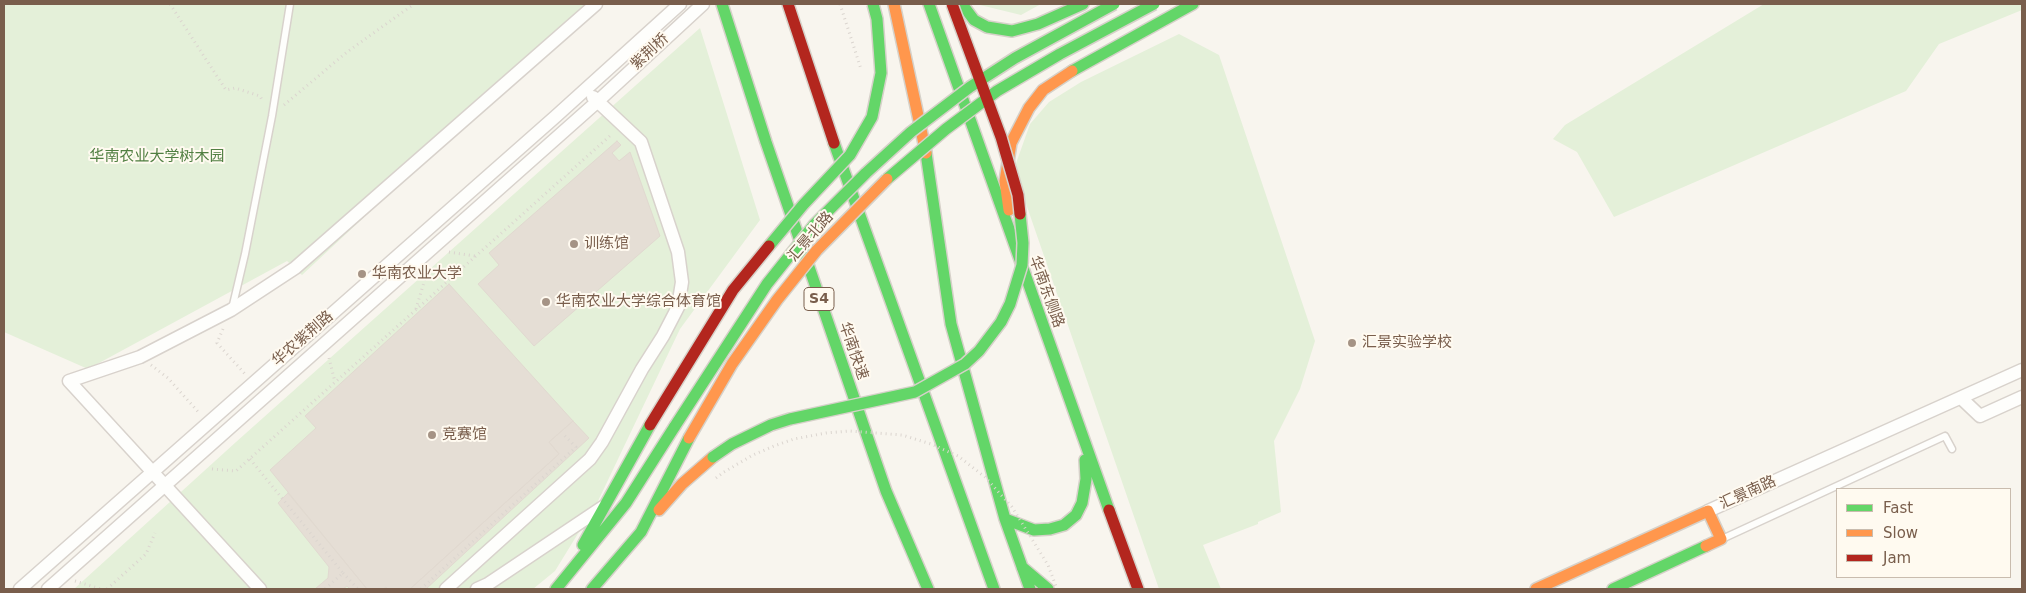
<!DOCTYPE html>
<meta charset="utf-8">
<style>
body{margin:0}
#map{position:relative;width:2026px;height:593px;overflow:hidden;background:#f8f5ee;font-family:"DejaVu Sans",sans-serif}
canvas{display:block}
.frame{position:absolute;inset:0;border:5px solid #795e4c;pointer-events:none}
.legend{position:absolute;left:1836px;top:488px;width:175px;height:90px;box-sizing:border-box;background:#fffaf0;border:1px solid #c9bcae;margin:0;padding:6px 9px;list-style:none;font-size:15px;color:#795e4c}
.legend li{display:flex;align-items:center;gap:10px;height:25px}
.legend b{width:25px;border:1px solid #c9bcae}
</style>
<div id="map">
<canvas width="2026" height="593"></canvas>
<div class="frame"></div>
<ul class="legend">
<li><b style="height:6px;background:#63d668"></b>Fast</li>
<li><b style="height:6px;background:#ff974d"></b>Slow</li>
<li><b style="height:6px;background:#b3261e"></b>Jam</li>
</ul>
</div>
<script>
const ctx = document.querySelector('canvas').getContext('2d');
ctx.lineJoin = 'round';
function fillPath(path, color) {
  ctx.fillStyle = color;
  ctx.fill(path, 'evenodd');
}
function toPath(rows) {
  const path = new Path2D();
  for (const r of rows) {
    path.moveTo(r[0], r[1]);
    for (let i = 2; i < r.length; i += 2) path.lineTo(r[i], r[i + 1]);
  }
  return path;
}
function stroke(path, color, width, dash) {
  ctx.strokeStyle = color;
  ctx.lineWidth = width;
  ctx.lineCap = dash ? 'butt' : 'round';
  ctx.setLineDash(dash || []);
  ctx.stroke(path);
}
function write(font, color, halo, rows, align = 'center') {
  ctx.font = font + ' "DejaVu Sans","Noto Sans SC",sans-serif';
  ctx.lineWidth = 4;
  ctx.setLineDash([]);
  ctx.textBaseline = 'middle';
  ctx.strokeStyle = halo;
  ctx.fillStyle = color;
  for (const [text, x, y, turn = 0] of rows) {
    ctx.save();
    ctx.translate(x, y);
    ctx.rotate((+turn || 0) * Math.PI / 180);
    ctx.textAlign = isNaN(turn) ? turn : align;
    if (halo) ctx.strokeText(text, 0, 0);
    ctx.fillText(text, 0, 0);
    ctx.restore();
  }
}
const green = toPath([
 [4,4,593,4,302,275,287,261,88,369,4,332],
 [976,4,1041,4,1021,15],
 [1764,4,2022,4,2022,10,1939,44,1906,91,1614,217,1577,152,1553,139,1565,125],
 [700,28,760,220,680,329,598,501,555,571,533,589,74,589,236,442],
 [1179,34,1219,55,1315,341,1300,389,1274,441,1281,512,1258,522,1258,524,1203,545,1221,589,1159,589,1014,169,1030,124,1049,102,1081,82]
]);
const building = toPath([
 [617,141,621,145,612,153,619,161,630,152,660,236,534,346,478,284,499,265,489,253,617,141],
 [449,284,573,421,549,442,559,454,410,589,388,589,386,587,383,589,367,589,270,470,316,428,305,416,449,284],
 [573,421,589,438,426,589,410,589,559,454,549,442,573,421],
 [288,493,367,589,350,589,347,586,343,589,315,589,328,578,329,567,278,503,288,493]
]);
const path = toPath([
 [170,4,226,90,235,88,260,96,263,102],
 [840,4,861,69],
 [284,105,347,52,414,4],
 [449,252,475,256],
 [416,309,427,272],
 [223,329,217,343,245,374],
 [329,358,335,382],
 [151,365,168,378,200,414],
 [250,459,343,573,325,589],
 [212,469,236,471,612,134],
 [716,478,724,472],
 [343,573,358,589],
 [75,581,101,589],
 [107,589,146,554,155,533],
 [421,589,576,447,563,434]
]);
const lane = toPath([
 [232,309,245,254,272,116,290,4],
 [1722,539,1945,436,1952,449]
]);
const street = toPath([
 [1961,398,1980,416,2022,397],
 [1708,511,2022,370],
 [20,589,555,117,680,4],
 [48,589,598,101,703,4],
 [260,589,69,381,140,357,231,310,295,268,596,4],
 [446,589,590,459,602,442,642,369,663,336,678,307,682,282,678,252,641,142,593,97],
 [477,589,488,584,603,507]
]);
const fast = toPath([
 [722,4,766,142,886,491,928,589],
 [929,4,1109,510],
 [962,4,974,20,987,27,1012,31,1038,24,1083,4],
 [1072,71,1193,4],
 [834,143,994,589],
 [926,153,951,324,1005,519,1030,589],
 [1005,519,1034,530,1050,529,1064,525,1076,515,1082,503,1086,479,1085,460],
 [583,545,650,425],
 [1022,567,1048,589],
 [556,589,626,503,675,426],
 [592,589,641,532,689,438],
 [1613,589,1706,546]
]);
const slow = toPath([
 [894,4,926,153],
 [1009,210,1005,181,1011,143,1029,108,1043,90,1072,71],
 [659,510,682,484,713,457],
 [1536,589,1708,511,1721,539,1706,546]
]);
const jam = toPath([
 [788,4,834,143],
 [1109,510,1138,589]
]);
const pathBridge = toPath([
 [724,472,753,455,774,446,794,439,826,433,850,431,902,435,931,444,958,456,985,477,1012,507,1048,565,1057,589]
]);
const fastBridge = toPath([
 [887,179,946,129,997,91,1060,54,1154,4],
 [769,246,803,205,850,155,872,117,881,73,877,19,873,4],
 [675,426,767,284,814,225,866,173,911,132,970,87,1015,58,1114,4],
 [713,457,732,444,771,425,790,419,915,392,965,364,979,351,1001,322,1010,304,1022,265,1023,243,1020,214]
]);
const slowBridge = toPath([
 [689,438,732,364,777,300,817,250,887,179]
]);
const jamBridge = toPath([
 [952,4,1001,137,1018,195,1020,214],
 [650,425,733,290,769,246]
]);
const markers = [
 [574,244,5,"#a59385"],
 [362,274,5,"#a59385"],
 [546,302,5,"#a59385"],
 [1352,343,5,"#a59385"],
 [432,435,5,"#a59385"]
];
const shields = [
 [819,299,30]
];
const shieldNames = [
 ["S4",819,299]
];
const streetNames = [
 ["紫荆桥",650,52,-43],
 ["汇景北路",811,237,-49],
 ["华南东侧路",1046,292,70],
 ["华农紫荆路",303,339,-41],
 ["华南快速",853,351,71],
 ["汇景南路",1748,493,-24]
];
const parkNames = [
 ["华南农业大学树木园",157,157]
];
const poiNames = [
 ["训练馆",584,244],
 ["华南农业大学",372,274],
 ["华南农业大学综合体育馆",556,302],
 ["汇景实验学校",1362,343],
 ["竞赛馆",442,435]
];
fillPath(green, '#e4f0d9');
fillPath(building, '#e5ded5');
stroke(building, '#e1d9d0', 1);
stroke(lane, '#d8d2cc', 9);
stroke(street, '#d8d2cc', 15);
stroke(fast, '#d6d1c9', 14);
stroke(slow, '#d6d1c9', 14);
stroke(jam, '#d6d1c9', 14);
stroke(path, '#dbd5cf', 3, [1, 4]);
stroke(lane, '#fefefc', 6);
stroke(street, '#fefefc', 12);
stroke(fast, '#63d668', 11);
stroke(slow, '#ff974d', 11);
stroke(jam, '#b3261e', 11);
stroke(fastBridge, '#d6d1c9', 14, []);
stroke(slowBridge, '#d6d1c9', 14, []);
stroke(jamBridge, '#d6d1c9', 14, []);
stroke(pathBridge, '#dbd5cf', 3, [1, 4]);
stroke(fastBridge, '#63d668', 11);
stroke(slowBridge, '#ff974d', 11);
stroke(jamBridge, '#b3261e', 11);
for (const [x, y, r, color] of markers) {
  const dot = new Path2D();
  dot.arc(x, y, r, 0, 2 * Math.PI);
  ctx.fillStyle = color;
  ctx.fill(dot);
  stroke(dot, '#fffaf0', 2);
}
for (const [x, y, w] of shields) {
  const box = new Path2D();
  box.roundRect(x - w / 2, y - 11.5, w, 23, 4);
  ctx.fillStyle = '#fffaf0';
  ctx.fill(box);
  stroke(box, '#795e4c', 1);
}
write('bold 14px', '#795e4c', null, shieldNames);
write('15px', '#795e4c', '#fffaf0', streetNames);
write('15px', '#517f42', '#fffaf0', parkNames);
write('15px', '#795e4c', '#fffaf0', poiNames, 'left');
</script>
